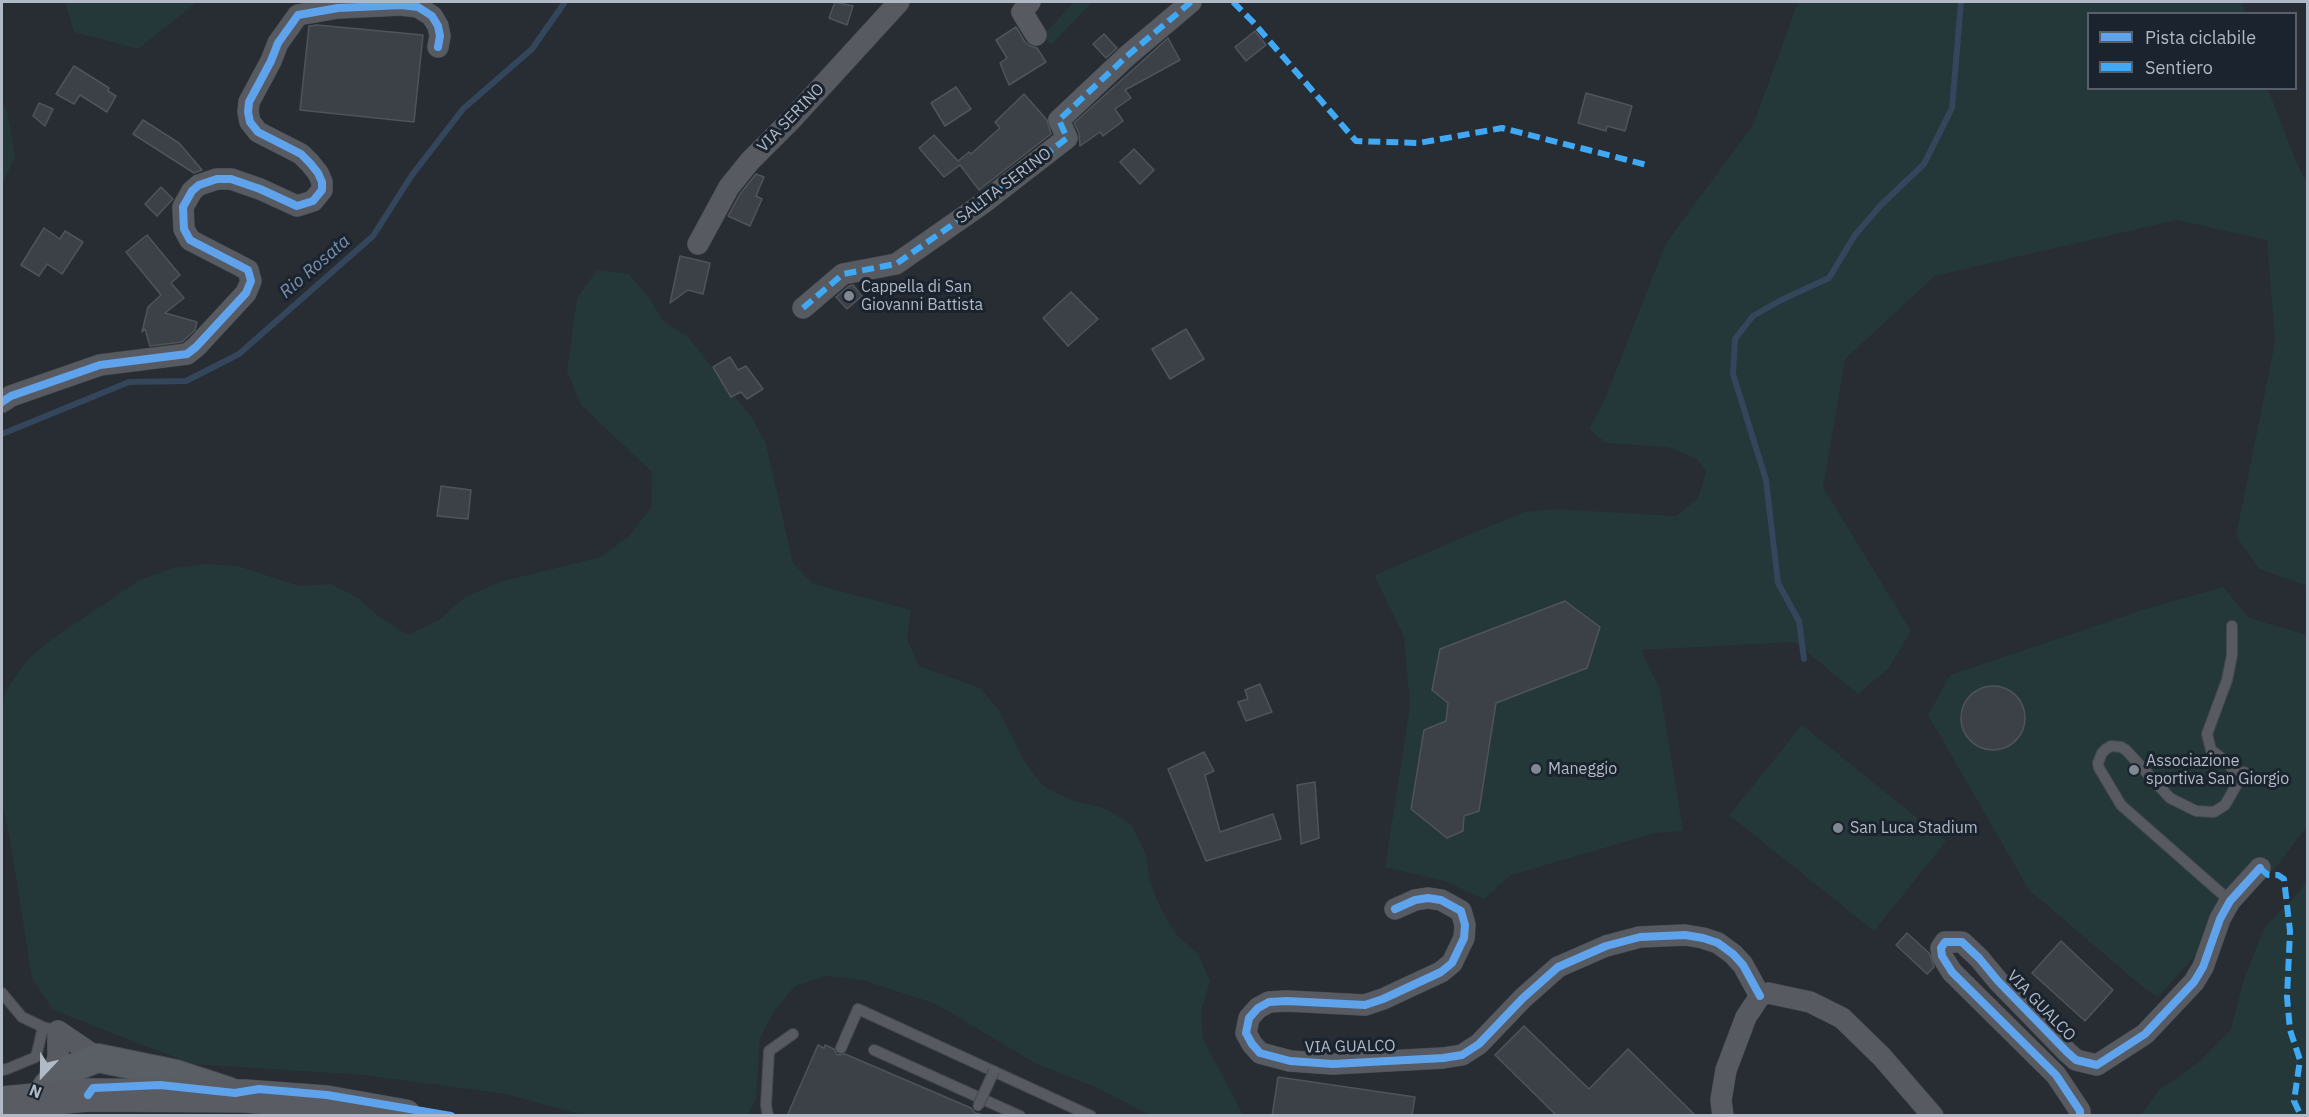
<!DOCTYPE html>
<style>
body{margin:0}
#map{position:relative;width:2309px;height:1117px;overflow:hidden;background:#272d33;font-family:"IBM Plex Sans",sans-serif}
canvas{display:block}
.frame{position:absolute;inset:0;border:3px solid #b0b9c5;pointer-events:none}
.legend{position:absolute;left:2087px;top:12px;width:210px;height:78px;box-sizing:border-box;background:#1a232e;border:2px solid #565f6a;margin:0;padding:8px 10px;list-style:none;font-size:18px;color:#b0b9c5}
.legend li{display:flex;align-items:center;gap:12px;height:30px}
.legend b{width:30px;border:2px solid #565f6a}
.north{position:absolute;left:12px;top:1045px;width:60px;height:60px;-webkit-text-stroke:4px #1a232e;paint-order:stroke;rotate:202deg;font-size:16px;font-weight:700;line-height:24px;text-align:center;color:#b0b9c5}
.north::after{content:'';display:block;margin:auto;width:21px;height:27px;background:#b0b9c5;clip-path:polygon(50% 0,100% 100%,50% 72%,0 100%)}
</style>
<div id="map">
<canvas width="2309" height="1117"></canvas>
<div class="frame"></div>
<ul class="legend">
<li><b style="height:8px;background:#60a3ed"></b>Pista ciclabile</li>
<li><b style="height:8px;background:#3fa9f5"></b>Sentiero</li>
</ul>
<div class="north">N</div>
</div>
<script>
const ctx = document.querySelector('canvas').getContext('2d');
ctx.lineJoin = 'round';
function fillPath(path, color) {
  ctx.fillStyle = color;
  ctx.fill(path, 'evenodd');
}
function toPath(rows) {
  const path = new Path2D();
  for (const r of rows) {
    if (r.length === 3) {
      path.moveTo(r[0] + r[2], r[1]);
      path.arc(r[0], r[1], r[2], 0, 2 * Math.PI);
      continue;
    }
    path.moveTo(r[0], r[1]);
    for (let i = 2; i < r.length; i += 2) path.lineTo(r[i], r[i + 1]);
  }
  return path;
}
function stroke(path, color, width, dash) {
  ctx.strokeStyle = color;
  ctx.lineWidth = width;
  ctx.lineCap = dash ? 'butt' : 'round';
  ctx.setLineDash(dash || []);
  ctx.stroke(path);
}
function write(font, color, halo, rows, align = 'center') {
  ctx.font = font + ' "IBM Plex Sans",sans-serif';
  ctx.lineWidth = 6;
  ctx.setLineDash([]);
  ctx.textBaseline = 'middle';
  ctx.strokeStyle = halo;
  ctx.fillStyle = color;
  for (const [text, x, y, turn = 0] of rows) {
    ctx.save();
    ctx.translate(x, y);
    ctx.rotate((+turn || 0) * Math.PI / 180);
    ctx.textAlign = isNaN(turn) ? turn : align;
    if (halo) ctx.strokeText(text, 0, 0);
    ctx.fillText(text, 0, 0);
    ctx.restore();
  }
}
const green = toPath([
 [65,2,197,2,138,49,74,32],
 [1074,2,1092,2,1051,45,1042,36],
 [1798,2,2242,2,2245,13,2088,14,2088,88,2268,89,2297,164,2307,183,2307,586,2259,569,2236,536,2275,342,2267,240,2176,220,1935,276,1845,359,1823,487,1911,631,1888,669,1858,694,1795,642,1641,650,1660,689,1683,831,1656,833,1511,875,1484,899,1444,881,1385,867,1410,706,1404,637,1374,575,1524,512,1555,509,1676,516,1698,498,1706,472,1697,459,1669,447,1606,443,1589,429,1605,399,1666,243,1753,125],
 [2,103,7,111,15,157,2,185],
 [597,270,629,274,648,296,663,321,689,338,752,418,766,444,793,563,813,584,911,610,907,639,919,666,980,688,999,710,1025,762,1043,786,1071,800,1104,808,1131,824,1145,852,1150,882,1161,909,1176,934,1198,954,1210,981,1201,1011,1203,1039,1243,1115,1149,1115,1102,1090,1035,1063,936,1004,862,980,827,976,795,986,774,1011,760,1038,756,1098,748,1115,583,1115,506,1094,364,1075,192,1064,53,1010,32,978,9,835,2,802,2,702,7,689,26,661,52,639,140,580,173,568,205,564,238,566,299,586,331,584,358,598,381,618,408,635,439,620,465,597,499,582,601,557,629,536,651,508,652,472,581,405,567,371,577,298],
 [2223,587,2249,618,2307,635,2307,826,2281,861,2158,997,2145,989,2029,890,1928,715,1950,675,2146,609],
 [1802,725,1946,841,1874,931,1729,815],
 [2307,880,2307,1115,2141,1115,2159,1090,2198,1063,2231,1029,2244,979,2264,928,2297,895]
]);
const stream = toPath([
 [2,434,129,382,186,381,239,354,373,236,412,175,463,109,532,49,565,2],
 [1804,659,1799,621,1778,583,1766,480,1733,374,1735,339,1753,316,1781,300,1829,278,1855,235,1881,205,1924,164,1952,108,1961,2]
]);
const building = toPath([
 [835,2,853,6,847,25,829,18,835,2],
 [317,25,423,35,414,122,300,110,309,26,317,25],
 [1016,27,1025,42,1030,46,1037,48,1046,62,1009,85,1000,63,1007,58,996,40,1016,27],
 [1255,31,1266,45,1246,61,1235,47,1255,31],
 [1104,34,1117,48,1106,58,1093,44,1104,34],
 [1168,38,1180,60,1125,90,1131,98,1115,109,1123,121,1103,136,1100,132,1080,146,1079,133,1074,123,1168,38],
 [74,66,109,88,108,91,116,96,107,112,80,95,74,104,56,94,74,66],
 [956,87,971,109,945,126,931,103,956,87],
 [1586,93,1632,106,1625,131,1607,126,1606,131,1578,123,1586,93],
 [1024,94,1047,120,1051,134,979,190,960,165,944,177,919,148,934,135,958,161,969,152,971,154,1000,128,995,122,1024,94],
 [39,103,53,109,45,126,33,116,39,103],
 [143,120,179,143,202,170,194,173,133,134,143,120],
 [1134,149,1154,170,1140,184,1120,162,1134,149],
 [756,174,764,177,756,196,762,199,750,226,728,216,740,194,756,174],
 [161,187,173,199,157,216,145,204,161,187],
 [44,228,60,239,65,231,83,242,62,274,47,264,39,276,21,265,44,228],
 [147,235,180,275,171,283,184,298,165,313,197,322,195,330,182,342,150,346,145,329,142,332,148,307,161,295,126,252,147,235],
 [680,256,710,263,703,294,688,290,670,303,680,256],
 [853,285,862,296,847,309,836,297,849,286,853,285],
 [1071,292,1098,319,1068,346,1043,318,1071,292],
 [1186,329,1204,359,1170,379,1152,349,1186,329],
 [730,357,738,370,746,366,763,389,747,399,741,392,731,397,713,367,730,357],
 [441,486,471,490,468,519,437,516,441,486],
 [1565,601,1600,627,1587,668,1496,703,1479,811,1464,816,1463,831,1447,838,1411,809,1424,730,1446,721,1448,703,1432,690,1440,649,1565,601],
 [1260,684,1272,712,1246,721,1238,702,1248,699,1245,690,1260,684],
 [1993,718,32],
 [1204,752,1214,771,1205,775,1220,832,1273,814,1281,839,1206,861,1168,769,1204,752],
 [1315,782,1319,838,1301,844,1297,785,1315,782],
 [1907,933,1929,953,1934,967,1927,974,1896,945,1907,933],
 [2061,941,2113,990,2085,1021,2032,973,2061,941],
 [1524,1026,1589,1089,1628,1049,1696,1116,1557,1116,1495,1055,1524,1026],
 [818,1045,824,1048,825,1045,834,1049,837,1055,845,1054,971,1108,975,1113,988,1116,787,1116,818,1045],
 [1278,1077,1415,1097,1412,1116,1272,1116,1278,1077]
]);
const lane = toPath([
 [2232,626,2232,655,2227,680,2207,734,2211,750,2229,764,2240,780],
 [2230,901,2121,805,2099,768,2098,763,2102,753,2106,749,2111,746,2121,747,2126,750,2170,798,2196,811,2214,812,2225,805,2244,772],
 [2,993,22,1017,43,1027,58,1031],
 [841,1048,858,1009,1091,1116],
 [874,1050,1020,1116],
 [2,1070,7,1069,36,1057,43,1027],
 [768,1116,766,1105,769,1051,793,1034]
]);
const street = toPath([
 [1030,2,1022,12,1036,35],
 [698,244,729,187,750,161,792,119,899,2],
 [803,308,843,274,896,264,982,204,1067,138,1059,120,1127,56,1191,2],
 [2,402,11,396,100,365,187,354,196,347,246,293,251,281,248,270,190,240,184,229,183,207,192,191,199,185,217,179,231,179,260,189,297,206,313,201,322,190,322,182,318,173,310,163,301,154,258,132,250,122,248,112,249,102,271,61,278,43,298,15,338,8,401,5,418,7,432,16,438,26,440,36,438,47],
 [1395,909,1415,900,1428,898,1441,900,1461,911,1465,925,1464,938,1452,963,1441,972,1383,999,1365,1005,1287,1001,1269,1002,1258,1008,1249,1018,1246,1033,1252,1044,1260,1053,1290,1061,1333,1064,1443,1058,1462,1055,1479,1044,1523,998,1558,967,1606,946,1640,937,1685,935,1703,938,1718,943,1733,954,1743,965,1760,996],
 [58,1031,98,1058],
 [48,1085,58,1058,58,1031],
 [1723,1116,1721,1100,1726,1070,1746,1017,1760,996,1768,993,1810,1002,1842,1018,1882,1057,1933,1116],
 [2080,1116,2080,1111,2056,1075,1952,972,1942,956,1941,948,1945,942,1962,942,1979,958,1998,981,2067,1052,2076,1060,2097,1065,2145,1034,2194,982,2203,967,2220,919,2230,901,2260,868]
]);
const secondary = toPath([
 [34,1113,35,1105,48,1085,70,1069,98,1058,176,1074,228,1091]
]);
const primary = toPath([
 [2,1103,88,1095,244,1096,326,1102,405,1116]
]);
const laneBridge = toPath([
 [978,1106,994,1071]
]);
const quiet = toPath([
 [1233,2,1253,22,1356,141,1419,143,1502,128,1647,165],
 [803,308,843,274,896,264,982,204,1067,138,1059,120,1127,56,1191,2],
 [2260,868,2268,875,2278,875,2284,879,2290,931,2287,997,2290,1030,2300,1060,2294,1101,2301,1116]
]);
const cycleway = toPath([
 [2,402,11,396,100,365,187,354,196,347,246,293,251,281,248,270,190,240,184,229,183,207,192,191,199,185,217,179,231,179,260,189,297,206,313,201,322,190,322,182,318,173,310,163,301,154,258,132,250,122,248,112,249,102,271,61,278,43,298,15,338,8,401,5,418,7,432,16,438,26,440,36,438,47],
 [1395,909,1415,900,1428,898,1441,900,1461,911,1465,925,1464,938,1452,963,1441,972,1383,999,1365,1005,1287,1001,1269,1002,1258,1008,1249,1018,1246,1033,1252,1044,1260,1053,1290,1061,1333,1064,1443,1058,1462,1055,1479,1044,1523,998,1558,967,1606,946,1640,937,1685,935,1703,938,1718,943,1733,954,1743,965,1760,996],
 [88,1095,93,1088,160,1085,235,1093,259,1089,327,1095,451,1116],
 [2080,1116,2080,1111,2056,1075,1952,972,1942,956,1941,948,1945,942,1962,942,1979,958,1998,981,2067,1052,2076,1060,2097,1065,2145,1034,2194,982,2203,967,2220,919,2230,901,2260,868]
]);
const markers = [
 [849,296,6,"#808892"],
 [1536,769,6,"#808892"],
 [2134,770,6,"#808892"],
 [1838,828,6,"#808892"]
];
const streetNames = [
 ["VIA SERINO",791,118,-46],
 ["SALITA SERINO",1004,186,-37],
 ["VIA GUALCO",2041,1006,46],
 ["VIA GUALCO",1350,1047,-1]
];
const poiNames = [
 ["Cappella di San",861,287],
 ["Giovanni Battista",861,305],
 ["Associazione",2146,761],
 ["sportiva San Giorgio",2146,779],
 ["Maneggio",1548,769],
 ["San Luca Stadium",1850,828]
];
const waterNames = [
 ["Rio Rosata",315,267,-41]
];
fillPath(green, '#243739');
stroke(stream, '#34465c', 6);
fillPath(building, '#3c4147');
stroke(building, '#4f545b', 1.5);
stroke(lane, '#45494e', 12);
stroke(street, '#45494e', 22);
stroke(secondary, '#45494e', 30);
stroke(primary, '#444950', 34);
stroke(lane, '#575b61', 10);
stroke(street, '#575b61', 21);
stroke(secondary, '#5a5f66', 28);
stroke(primary, '#595d63', 33);
stroke(laneBridge, '#45494e', 12, []);
stroke(laneBridge, '#575b61', 10);
stroke(quiet, '#3fa9f5', 6, [12, 6]);
stroke(cycleway, '#60a3ed', 8);
for (const [x, y, r, color] of markers) {
  const dot = new Path2D();
  dot.arc(x, y, r, 0, 2 * Math.PI);
  ctx.fillStyle = color;
  ctx.fill(dot);
  stroke(dot, '#1a232e', 2);
}
write('16px', '#b0b9c5', '#1a232e', streetNames);
write('16px', '#b0b9c5', '#1a232e', poiNames, 'left');
write('italic 18px', '#7890ad', '#1a232e', waterNames);
</script>
